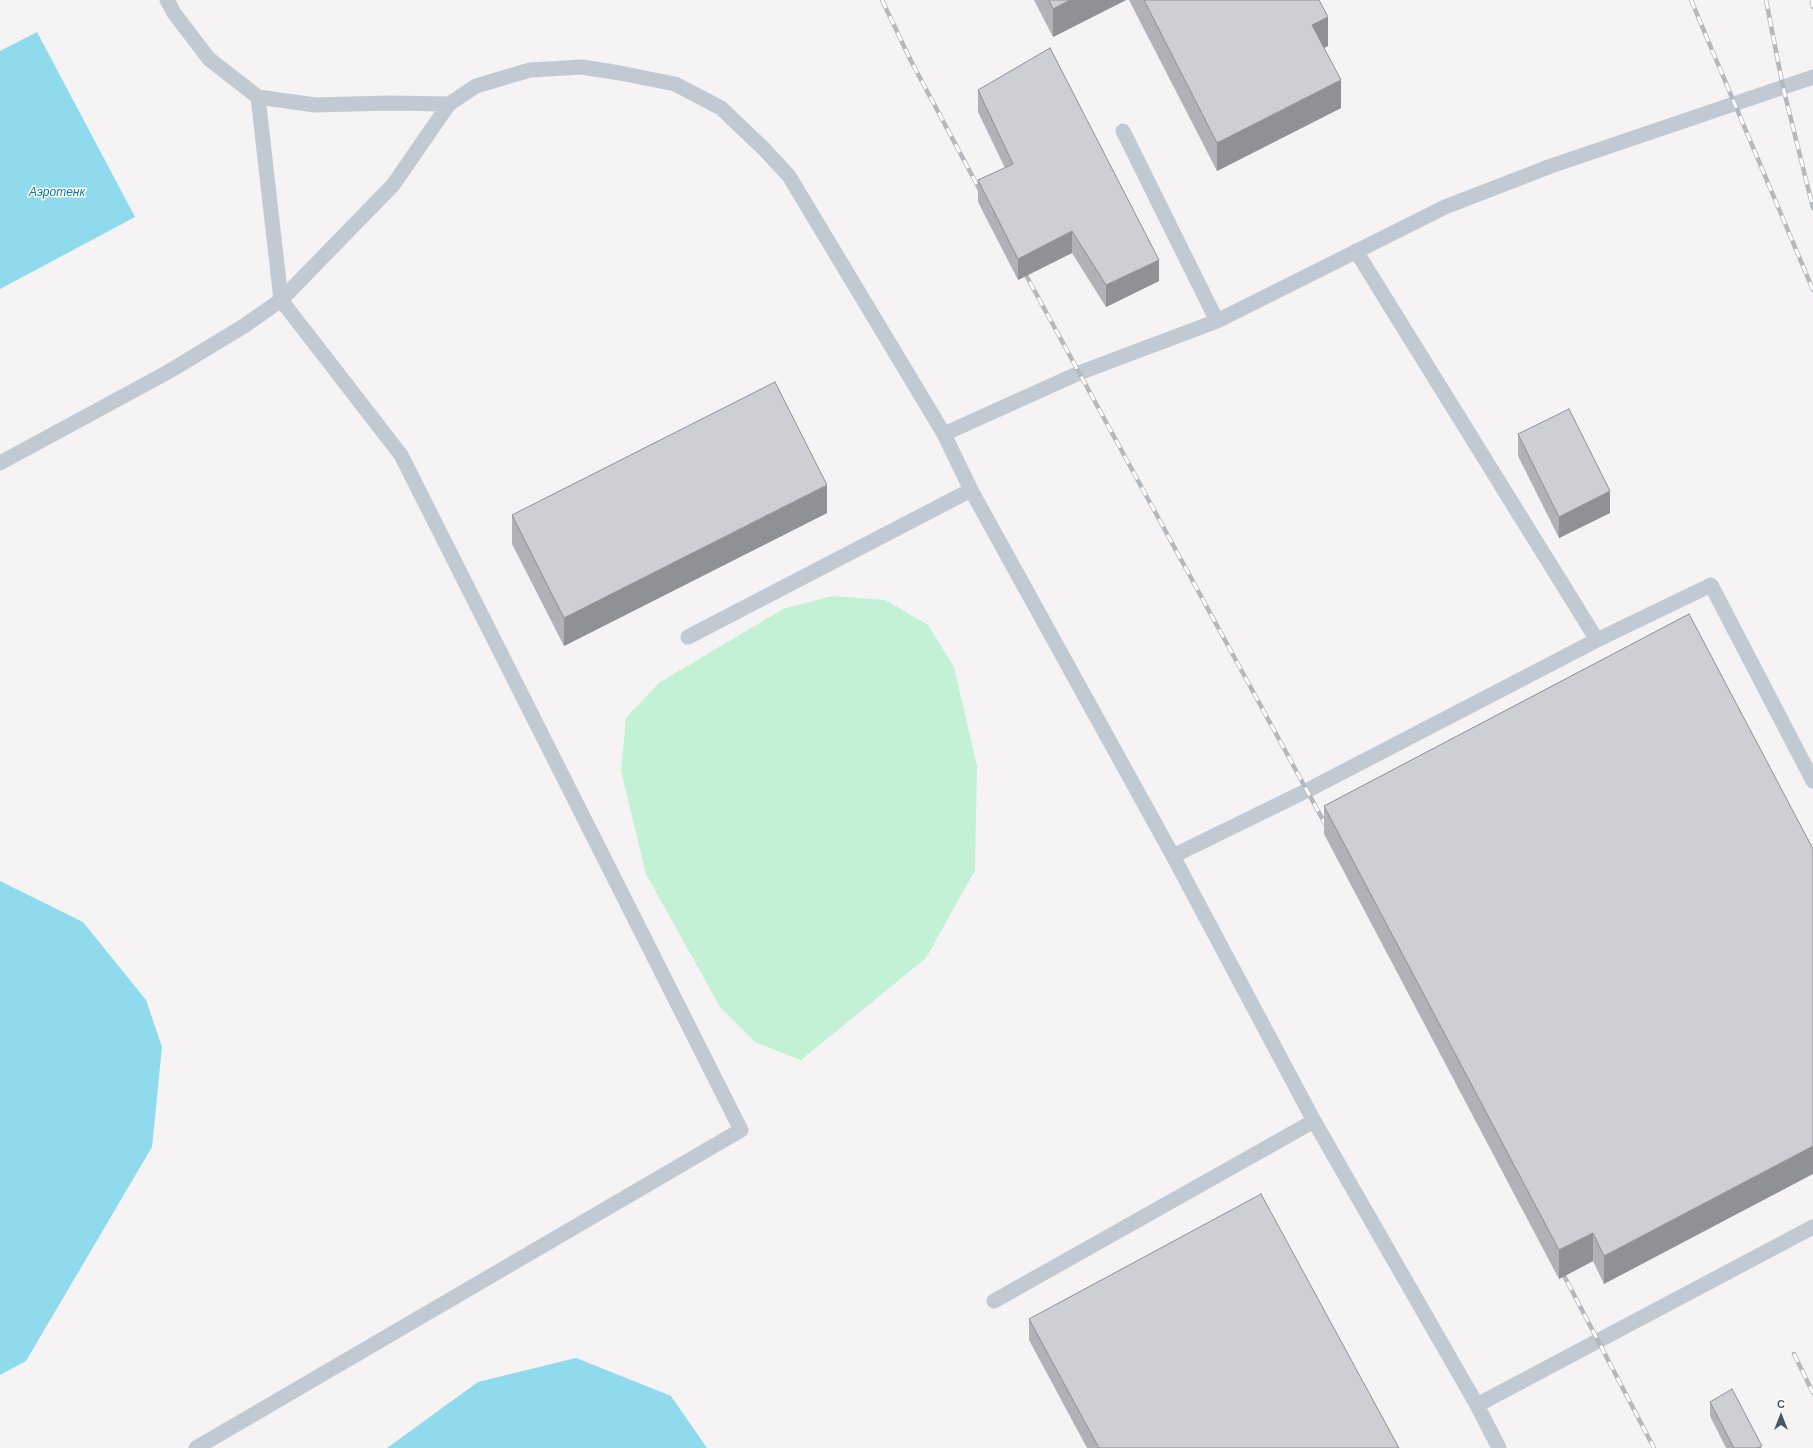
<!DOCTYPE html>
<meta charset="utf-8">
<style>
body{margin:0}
#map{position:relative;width:1813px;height:1448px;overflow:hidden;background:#f5f3f3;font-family:Barlow,sans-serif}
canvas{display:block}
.north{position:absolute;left:1761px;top:1396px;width:40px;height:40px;-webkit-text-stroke:3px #fff;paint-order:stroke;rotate:0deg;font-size:11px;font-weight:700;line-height:16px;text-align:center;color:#4a5661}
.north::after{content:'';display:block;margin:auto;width:14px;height:18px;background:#4a5661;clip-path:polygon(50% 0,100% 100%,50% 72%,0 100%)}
</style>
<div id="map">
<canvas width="1813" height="1448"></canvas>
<div class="north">С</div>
</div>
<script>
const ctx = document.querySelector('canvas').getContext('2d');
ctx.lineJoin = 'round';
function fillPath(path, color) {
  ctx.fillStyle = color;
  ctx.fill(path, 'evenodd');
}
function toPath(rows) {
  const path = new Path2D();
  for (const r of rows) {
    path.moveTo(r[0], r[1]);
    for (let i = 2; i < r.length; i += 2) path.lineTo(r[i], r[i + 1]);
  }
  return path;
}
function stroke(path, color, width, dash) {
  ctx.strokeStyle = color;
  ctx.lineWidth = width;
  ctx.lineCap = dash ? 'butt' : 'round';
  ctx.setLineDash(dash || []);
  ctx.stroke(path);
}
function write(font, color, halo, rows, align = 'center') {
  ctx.font = font + ' Barlow,sans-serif';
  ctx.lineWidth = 3;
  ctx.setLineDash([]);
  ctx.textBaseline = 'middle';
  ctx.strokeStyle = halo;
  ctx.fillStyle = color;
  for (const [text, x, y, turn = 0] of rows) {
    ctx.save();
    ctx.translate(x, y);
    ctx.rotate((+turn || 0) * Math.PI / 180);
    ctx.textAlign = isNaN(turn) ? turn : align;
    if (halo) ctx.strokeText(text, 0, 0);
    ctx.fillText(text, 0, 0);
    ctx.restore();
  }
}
const green = toPath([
 [832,596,885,600,928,625,954,667,977,766,975,870,926,958,801,1060,755,1042,720,1007,646,874,621,771,626,718,659,683,783,609]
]);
const water = toPath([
 [37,32,135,217,0,289,0,51],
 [0,881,83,922,146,1000,162,1047,152,1147,26,1361,0,1375],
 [576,1358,671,1396,707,1448,387,1448,478,1382]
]);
const service = toPath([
 [167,0,174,13,209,59,258,97,315,105,389,103,449,104],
 [1123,131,1217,321],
 [944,434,1079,373,1217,321,1445,207,1551,166,1813,77],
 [0,463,168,372,244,326,281,300,393,185,449,104,476,86,530,70,582,67,620,73,675,84,721,108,764,149,789,176,944,434,971,490,1173,856,1314,1121,1477,1405,1499,1448],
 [688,637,971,490],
 [1597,640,1711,585,1813,781],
 [1173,856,1308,790,1597,640,1356,251],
 [994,1301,1314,1121],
 [1477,1405,1813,1227],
 [196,1448,741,1130,401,455,281,300,258,97]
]);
const rail = toPath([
 [882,0,911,61,983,196],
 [1691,0,1813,290],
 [1766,0,1783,87,1813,208],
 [1812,0,1813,7],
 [1021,266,1329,831],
 [1559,1266,1654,1448],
 [1794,1354,1813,1393]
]);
const wall = toPath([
 [1034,0,1126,0,1053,37],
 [1129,0,1319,0,1328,46,1324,48,1341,108,1217,171],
 [978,90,1159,281,1106,307,1072,253,1018,280,978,202,978,180,1005,168,978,112],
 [1518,434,1610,513,1559,538,1518,456],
 [827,513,564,646,512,544,512,515],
 [1689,614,1604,1284,1593,1261,1559,1279,1324,834,1324,806],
 [1029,1319,1399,1448,1087,1448,1029,1340],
 [1710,1402,1762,1448,1726,1448,1710,1416]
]);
const shadedWall = toPath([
 [1070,0,1126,0,1053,37,1053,9],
 [1328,17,1328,46,1312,54,1312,25],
 [1341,80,1341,108,1217,171,1217,143],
 [1072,231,1072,253,1018,280,1018,259],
 [1159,260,1159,281,1106,307,1106,285],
 [827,485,827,513,564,646,564,618],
 [1610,491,1610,513,1559,538,1559,517],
 [1813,1146,1813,1174,1604,1284,1604,1256],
 [1593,1233,1593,1261,1559,1279,1559,1250]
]);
const building = toPath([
 [1049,0,1070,0,1053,9,1049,0],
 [1144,0,1319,0,1328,17,1312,25,1341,80,1217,143,1144,0],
 [1050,48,1159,260,1106,285,1072,231,1018,259,978,180,1013,164,978,90,1050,48],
 [775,382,827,485,564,618,512,515,775,382],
 [1569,409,1610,491,1559,517,1518,434,1569,409],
 [1689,614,1813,849,1813,1146,1604,1256,1593,1233,1559,1250,1324,806,1689,614],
 [1261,1194,1399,1448,1099,1448,1029,1319,1261,1194],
 [1732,1389,1762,1446,1758,1448,1734,1448,1710,1402,1732,1389]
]);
const waterNames = [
 ["Аэротенк",57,192]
];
fillPath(green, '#c3f1d5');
fillPath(water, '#90daee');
stroke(service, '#c1cad2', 15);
stroke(rail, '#b5b8bd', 4.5);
stroke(rail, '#fff', 3, [9]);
fillPath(wall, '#b0b2b7');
fillPath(shadedWall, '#909195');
fillPath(building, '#cdcfd5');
stroke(building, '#909195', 1);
write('italic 12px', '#0c7c9b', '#fff', waterNames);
</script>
